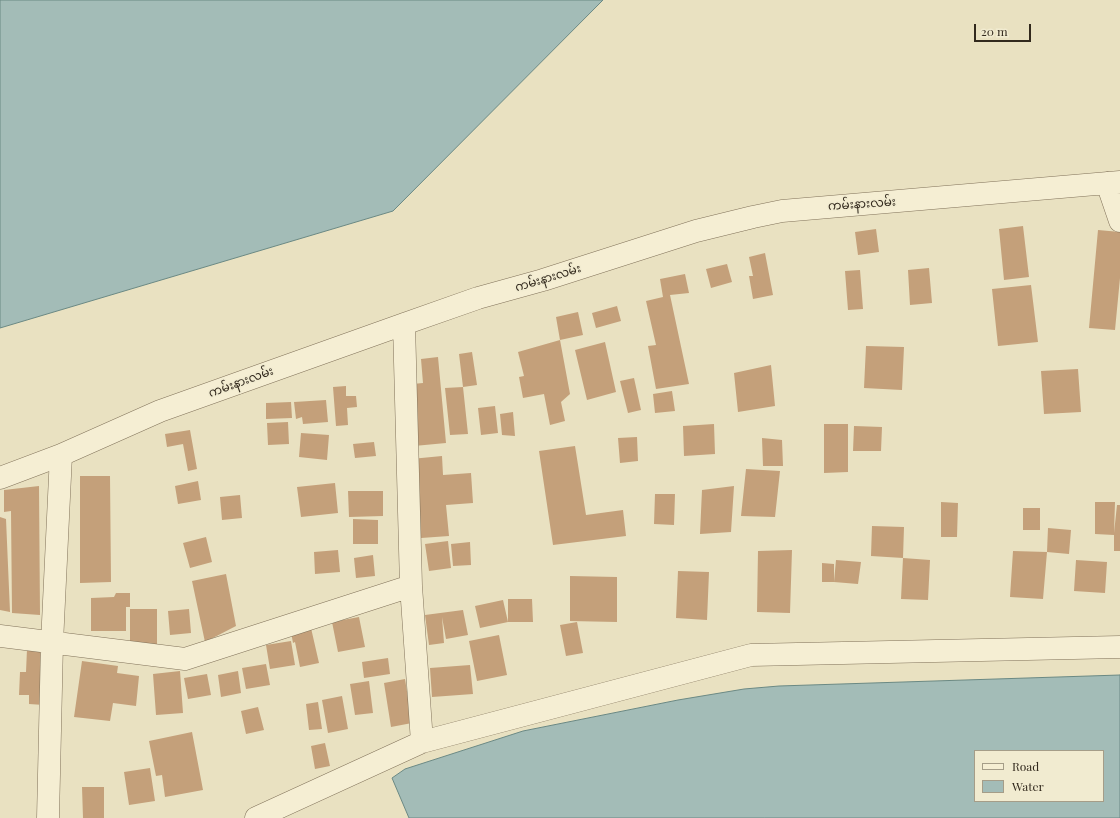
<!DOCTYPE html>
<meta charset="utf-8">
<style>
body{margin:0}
#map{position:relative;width:1120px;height:818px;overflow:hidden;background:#e9e1c1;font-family:"Playfair Display",serif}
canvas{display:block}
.legend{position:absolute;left:974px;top:750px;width:130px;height:52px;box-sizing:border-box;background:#f1ebd0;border:1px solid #a59d88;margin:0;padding:5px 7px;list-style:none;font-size:12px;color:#32291d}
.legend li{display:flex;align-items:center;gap:8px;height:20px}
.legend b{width:20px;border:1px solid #a59d88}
.scale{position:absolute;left:974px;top:24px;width:57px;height:18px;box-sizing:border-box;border:2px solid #32291d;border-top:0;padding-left:5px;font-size:12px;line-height:14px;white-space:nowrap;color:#32291d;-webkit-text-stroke:3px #f1ebd0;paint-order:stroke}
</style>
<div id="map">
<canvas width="1120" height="818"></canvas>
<ul class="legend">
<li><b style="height:5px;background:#f5eed3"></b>Road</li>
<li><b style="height:11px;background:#a3bcb7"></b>Water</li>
</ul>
<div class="scale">20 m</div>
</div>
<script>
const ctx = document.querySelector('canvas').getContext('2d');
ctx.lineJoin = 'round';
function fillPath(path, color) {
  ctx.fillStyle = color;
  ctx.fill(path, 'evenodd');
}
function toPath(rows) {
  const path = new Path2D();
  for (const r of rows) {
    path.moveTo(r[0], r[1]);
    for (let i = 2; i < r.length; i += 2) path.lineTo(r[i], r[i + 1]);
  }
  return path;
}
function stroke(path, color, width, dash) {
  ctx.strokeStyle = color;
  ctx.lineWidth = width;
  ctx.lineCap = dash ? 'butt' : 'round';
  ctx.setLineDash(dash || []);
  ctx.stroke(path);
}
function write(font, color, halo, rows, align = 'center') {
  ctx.font = font + ' "Playfair Display","Noto Sans Myanmar",serif';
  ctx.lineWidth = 3;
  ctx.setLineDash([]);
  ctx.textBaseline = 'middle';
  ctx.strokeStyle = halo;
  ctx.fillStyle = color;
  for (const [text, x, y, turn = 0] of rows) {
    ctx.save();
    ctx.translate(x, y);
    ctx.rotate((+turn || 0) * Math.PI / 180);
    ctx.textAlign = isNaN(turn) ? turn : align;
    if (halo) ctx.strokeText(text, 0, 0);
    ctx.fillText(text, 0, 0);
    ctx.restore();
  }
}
const water = toPath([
 [0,0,603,0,393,211,0,328,0,0],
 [1120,675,1120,818,409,818,392,778,405,769,523,731,678,700,744,689,779,686,1120,675],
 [975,751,1103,751,1103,801,975,801,975,751]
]);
const building = toPath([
 [1023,226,1029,277,1004,280,999,229],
 [876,229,879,252,858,255,855,232],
 [1098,230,1120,232,1120,278,1115,330,1089,328],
 [765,253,773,295,753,299,749,276,753,276,749,257],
 [727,264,732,282,711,288,706,269],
 [929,268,932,303,910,305,908,270],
 [860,270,863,309,848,310,845,271],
 [685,274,689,293,670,295,689,384,656,389,648,346,656,345,646,301,663,297,660,279],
 [1031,285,1038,342,998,346,992,289],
 [617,306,621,321,596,328,592,313],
 [578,312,583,335,560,340,570,394,561,402,565,421,550,425,544,394,523,398,519,377,524,376,518,352,560,340,556,317],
 [605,342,616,392,587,400,575,350],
 [866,346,904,347,902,390,864,388],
 [472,352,477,385,463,387,468,434,450,435,445,388,463,387,459,354],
 [438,357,446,443,414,446,402,385,423,383,421,359],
 [771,365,775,406,738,412,734,373],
 [1078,369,1081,412,1044,414,1041,371],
 [634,378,641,410,628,413,620,381],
 [346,386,346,396,356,396,357,407,347,408,348,425,336,426,333,387],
 [672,391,675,411,655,413,653,394],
 [326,400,328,422,303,424,302,417,296,419,294,402],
 [291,402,292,418,266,419,266,403],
 [495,406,498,433,481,435,478,408],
 [513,412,515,436,502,435,500,414],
 [288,422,289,444,268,445,267,423],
 [714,424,715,454,684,456,683,426],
 [824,424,848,424,848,472,824,473],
 [854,426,882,427,881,451,853,451],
 [190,430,197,469,188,471,183,444,167,447,165,434],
 [301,433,329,435,327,460,299,457],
 [637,437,638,461,620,463,618,438],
 [762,438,782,440,783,466,763,466],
 [374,442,376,456,355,458,353,444],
 [575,446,586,515,623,510,626,536,553,545,539,451],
 [442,456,443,475,471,473,473,503,446,505,449,536,421,538,418,507,411,459],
 [746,469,780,471,775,517,741,516],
 [80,476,110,476,111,582,80,583],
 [198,481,201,500,178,504,175,486],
 [335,483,338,513,301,517,297,487],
 [39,486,40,615,12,613,11,511,4,512,4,490],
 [734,486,731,532,700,534,702,490],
 [348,491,383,491,383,516,349,517],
 [655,494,675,494,674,525,654,524],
 [240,495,242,518,222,520,220,497],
 [941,502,958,503,957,537,941,537],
 [1095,502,1115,502,1114,533,1117,505,1120,505,1120,551,1114,551,1114,535,1095,534],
 [1023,508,1040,508,1040,530,1023,530],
 [0,517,6,519,10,612,0,610],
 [353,519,378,520,378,544,353,544],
 [872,526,904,527,903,558,930,560,928,600,901,599,903,558,871,556],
 [1048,528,1071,530,1069,554,1047,552],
 [206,537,212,562,190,568,183,543],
 [448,541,451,568,429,571,425,544],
 [470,542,471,565,453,566,451,544],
 [338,550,340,572,315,574,314,552],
 [792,550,790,613,757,612,758,551],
 [1013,551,1047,552,1043,599,1010,597],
 [373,555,375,576,356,578,354,558],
 [836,560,861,562,858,584,834,582],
 [1076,560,1107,562,1105,593,1074,591],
 [822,563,834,564,834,582,822,582],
 [678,571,709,572,707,620,676,618],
 [226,574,236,626,205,642,192,581],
 [570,576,617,577,617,622,570,621],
 [116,593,130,593,130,607,126,607,126,631,91,631,91,598,114,597],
 [508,599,532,599,533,622,508,622,480,628,475,606,503,600,508,622],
 [130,609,157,609,157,649,130,649],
 [189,609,191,633,170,635,168,611],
 [463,610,468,635,446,639,442,617,444,643,429,645,425,615],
 [359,617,365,647,338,652,332,622],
 [577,622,583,653,566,656,560,625],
 [311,628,319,663,300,667,295,642,293,643,291,632],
 [499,635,507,675,477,681,469,641],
 [291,641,295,665,270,669,266,645],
 [27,649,47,650,44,705,29,704,29,695,19,695,20,672,26,672],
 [388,658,390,674,364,678,362,662],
 [82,661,118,666,117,673,139,676,136,706,113,703,110,721,74,717],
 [266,664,270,685,246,689,242,668],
 [470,665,473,694,432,697,430,668],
 [180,671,183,713,156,715,153,674],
 [238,671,241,693,221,697,218,675],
 [207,674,211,695,188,699,184,678],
 [405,679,412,723,391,727,384,683],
 [369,681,373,713,355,715,350,684],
 [342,696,348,729,328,733,322,700],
 [318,702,322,729,309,730,306,704],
 [258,707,264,730,246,734,241,711],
 [192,732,203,790,165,797,162,775,156,776,149,741],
 [325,743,330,766,315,769,311,746],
 [150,768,155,801,129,805,124,772],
 [82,787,104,787,104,818,83,818]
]);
const minor = toPath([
 [1107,183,1120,221],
 [404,324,411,586,422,742],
 [0,478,61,455,160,411,404,324,478,298,543,280,696,231,753,217,782,211,1120,182],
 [0,636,185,659,411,586],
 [48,818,52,643,61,455],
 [256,818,422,742,751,655,1120,647]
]);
const streetNames = [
 ["ကမ်းနားလမ်း",862,204,-4],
 ["ကမ်းနားလမ်း",548,278,-17],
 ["ကမ်းနားလမ်း",241,382,-20]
];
fillPath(water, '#a3bcb7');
stroke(water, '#6b8984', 1);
fillPath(building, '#c4a07a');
stroke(minor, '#81725a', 23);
stroke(minor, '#f5eed3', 22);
write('12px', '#32291d', '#f1ebd0', streetNames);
</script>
